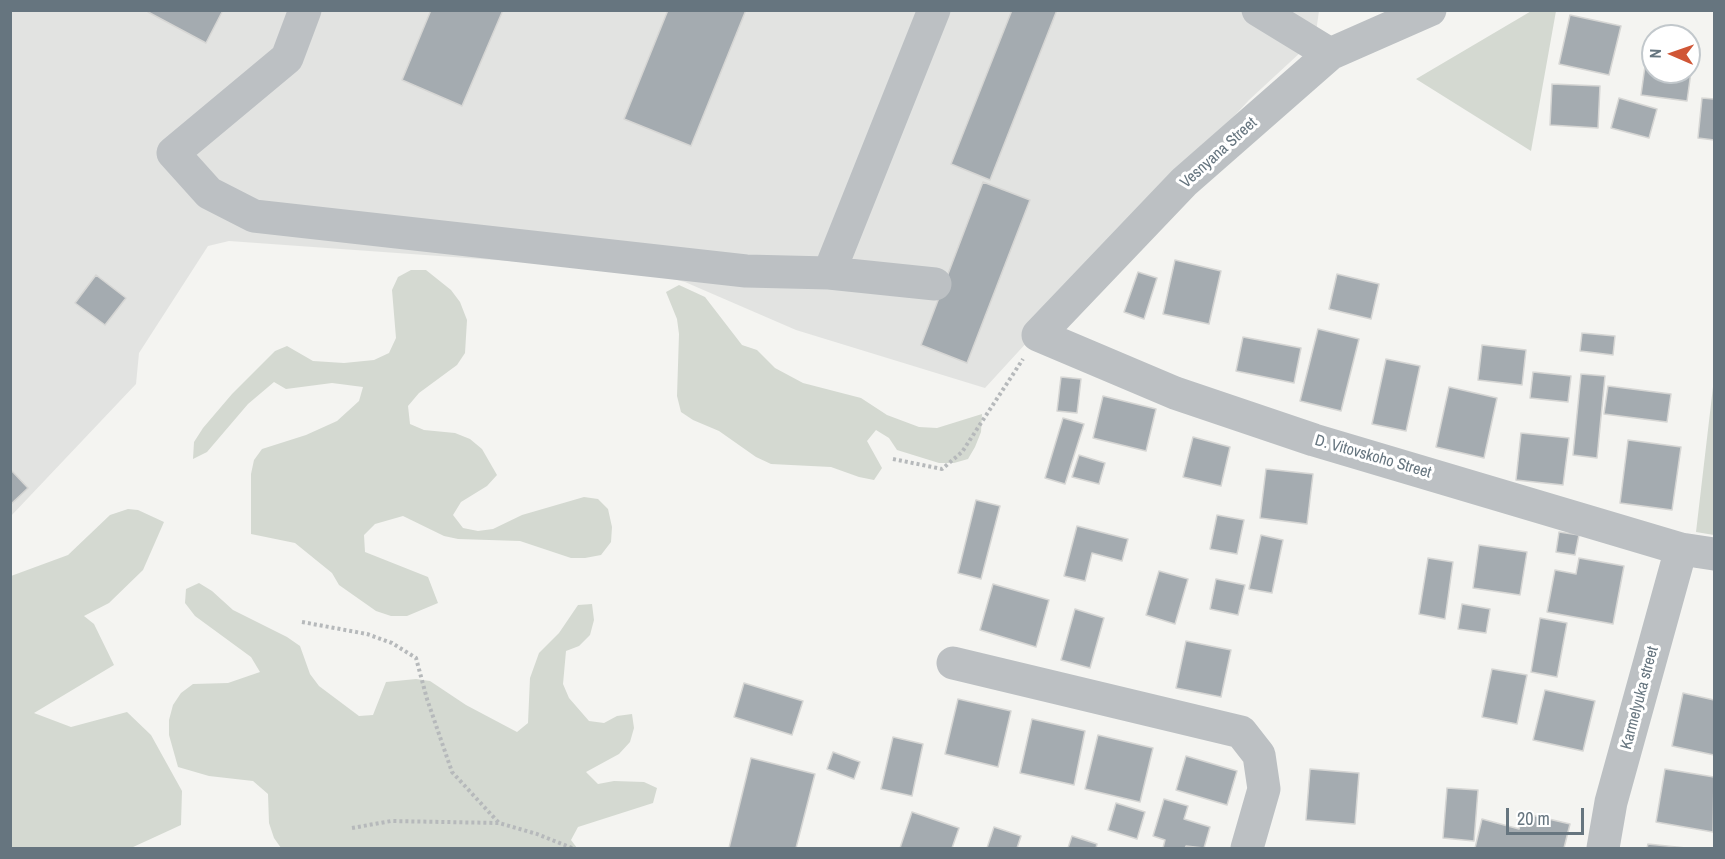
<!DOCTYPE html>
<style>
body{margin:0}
#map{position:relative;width:1725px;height:859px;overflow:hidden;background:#f4f4f1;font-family:"Archivo Narrow",sans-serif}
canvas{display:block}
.frame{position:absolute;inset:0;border:12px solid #66757f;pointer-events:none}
.north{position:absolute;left:1641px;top:24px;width:60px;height:60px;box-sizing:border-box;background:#fff;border:2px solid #c2c8cc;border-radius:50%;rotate:272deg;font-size:16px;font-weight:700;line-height:24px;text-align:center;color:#66757f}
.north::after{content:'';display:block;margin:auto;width:21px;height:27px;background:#d05636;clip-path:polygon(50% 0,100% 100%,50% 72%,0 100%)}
.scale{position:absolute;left:1506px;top:808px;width:78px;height:27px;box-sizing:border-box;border:3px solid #66757f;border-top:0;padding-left:8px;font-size:18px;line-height:21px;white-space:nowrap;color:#66757f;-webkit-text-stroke:4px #fff;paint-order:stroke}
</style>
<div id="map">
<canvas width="1725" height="859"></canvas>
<div class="frame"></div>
<div class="north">N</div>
<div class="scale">20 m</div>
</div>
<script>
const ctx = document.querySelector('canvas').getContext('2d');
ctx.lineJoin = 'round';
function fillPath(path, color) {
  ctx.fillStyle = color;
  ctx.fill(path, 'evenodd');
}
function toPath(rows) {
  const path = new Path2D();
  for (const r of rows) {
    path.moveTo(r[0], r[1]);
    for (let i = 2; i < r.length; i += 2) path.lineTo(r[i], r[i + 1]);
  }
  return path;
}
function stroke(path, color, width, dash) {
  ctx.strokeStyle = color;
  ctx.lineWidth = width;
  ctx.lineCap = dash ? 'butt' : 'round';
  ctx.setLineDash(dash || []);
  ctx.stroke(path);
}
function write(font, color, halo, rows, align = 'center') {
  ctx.font = font + ' "Archivo Narrow",sans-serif';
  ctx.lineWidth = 6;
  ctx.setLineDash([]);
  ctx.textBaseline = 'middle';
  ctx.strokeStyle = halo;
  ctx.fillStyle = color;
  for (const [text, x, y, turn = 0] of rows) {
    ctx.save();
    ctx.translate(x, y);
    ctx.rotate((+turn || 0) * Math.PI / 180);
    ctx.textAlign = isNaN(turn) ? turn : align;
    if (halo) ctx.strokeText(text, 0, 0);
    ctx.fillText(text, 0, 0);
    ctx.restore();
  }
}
const built = toPath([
 [11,11,1319,11,1315,39,1249,100,985,388,796,330,685,282,635,270,229,241,208,246,139,353,136,384,11,516]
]);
const green = toPath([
 [1533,10,1556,11,1531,151,1416,79],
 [411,270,426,270,451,290,460,302,467,320,465,353,457,365,419,393,408,406,410,424,424,430,455,433,470,439,482,449,497,475,487,486,461,502,453,515,463,528,478,531,493,529,522,515,584,497,598,499,608,509,612,527,611,542,601,555,585,558,571,558,520,541,458,539,444,536,403,516,375,524,364,535,365,552,428,577,438,603,407,616,391,616,376,611,339,585,332,573,295,543,251,534,251,474,254,460,262,449,306,435,337,421,359,401,363,387,332,383,286,389,274,382,248,404,207,452,193,459,194,442,203,428,232,394,275,351,287,346,313,361,344,363,374,360,389,353,396,338,392,290,398,277],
 [679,285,705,297,742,345,757,350,775,368,803,383,861,398,887,415,919,427,937,428,982,414,981,432,975,447,968,459,954,463,939,463,897,450,889,438,876,430,867,441,882,468,874,480,859,477,831,467,771,464,756,457,719,431,693,420,681,412,677,396,679,334,677,319,666,292],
 [1713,387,1714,387,1714,535,1696,532],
 [128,509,138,510,164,522,143,570,109,603,84,616,94,624,114,665,34,713,71,727,127,712,151,735,182,791,181,825,131,848,11,848,11,576,68,555,110,515],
 [199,583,212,591,233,610,287,637,300,646,310,674,319,686,359,716,373,715,386,682,416,679,430,681,466,705,517,732,528,723,530,678,539,653,559,633,578,605,592,604,594,620,590,635,579,646,566,651,563,684,569,698,589,721,604,723,617,716,632,714,634,728,630,742,619,754,586,772,598,784,614,781,644,782,657,788,653,803,578,827,571,840,577,848,281,848,274,838,269,823,268,794,253,781,209,776,178,767,169,735,169,720,173,705,181,693,193,684,228,683,260,672,251,657,195,616,185,603,186,589]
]);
const building = toPath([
 [149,10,223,10,206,43,148,12,149,10],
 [431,10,503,10,462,106,402,80,431,10],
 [668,10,746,10,691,146,624,119,668,10],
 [1012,10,1057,10,990,180,951,164,1012,10],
 [1570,15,1621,26,1609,75,1559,64,1570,15],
 [1649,37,1653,37,1653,72,1689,72,1689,42,1695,43,1687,101,1641,95,1649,37],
 [1552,84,1600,86,1598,128,1550,125,1552,84],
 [1619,98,1657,109,1649,138,1611,128,1619,98],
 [1702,98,1714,99,1714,140,1698,138,1702,98],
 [983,182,1030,200,967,363,921,345,983,182],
 [1175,260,1221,271,1209,324,1163,314,1175,260],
 [1138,272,1157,278,1144,319,1124,312,1138,272],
 [1337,274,1379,284,1371,319,1329,309,1337,274],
 [96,275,126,298,105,325,75,303,96,275],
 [1318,329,1359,339,1341,411,1300,401,1318,329],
 [1582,333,1615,336,1613,355,1580,351,1582,333],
 [1243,337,1301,348,1294,383,1236,371,1243,337],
 [1482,345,1526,350,1522,385,1478,380,1482,345],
 [1386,359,1420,366,1406,431,1372,424,1386,359],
 [1533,372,1571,376,1568,402,1530,398,1533,372],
 [1581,374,1605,376,1597,458,1573,455,1581,374],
 [1061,377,1081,379,1077,413,1057,411,1061,377],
 [1608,386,1671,394,1667,422,1604,414,1608,386],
 [1449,387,1497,398,1484,458,1436,447,1449,387],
 [1103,396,1156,409,1146,451,1093,438,1103,396],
 [1063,418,1084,424,1065,484,1045,478,1063,418],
 [1521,433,1569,438,1563,485,1516,480,1521,433],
 [1193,437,1230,447,1221,486,1183,477,1193,437],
 [1628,440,1681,447,1672,510,1620,503,1628,440],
 [1079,455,1105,463,1099,484,1072,477,1079,455],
 [10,469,28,488,10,505,10,469],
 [1266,469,1313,474,1307,524,1260,518,1266,469],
 [976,500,1000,506,981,579,958,573,976,500],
 [1217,515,1244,520,1237,554,1210,549,1217,515],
 [1077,526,1128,539,1122,561,1092,553,1085,581,1064,576,1077,526],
 [1559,532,1579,535,1575,555,1556,552,1559,532],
 [1261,535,1283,540,1272,593,1249,589,1261,535],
 [1479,545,1527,552,1520,595,1473,588,1479,545],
 [1428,558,1453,562,1445,619,1419,614,1428,558],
 [1579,558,1624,566,1613,624,1547,612,1555,570,1576,574,1579,558],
 [1159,571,1188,579,1175,624,1146,615,1159,571],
 [1216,579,1245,585,1238,615,1210,609,1216,579],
 [993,584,1049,600,1036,647,980,630,993,584],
 [1462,604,1490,609,1486,633,1458,629,1462,604],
 [1075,609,1104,618,1090,668,1061,660,1075,609],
 [1540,618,1567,623,1557,677,1531,672,1540,618],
 [1186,641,1231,650,1221,697,1176,688,1186,641],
 [1492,669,1527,675,1517,724,1482,717,1492,669],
 [744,683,803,701,792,735,734,717,744,683],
 [1545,690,1595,701,1583,751,1533,740,1545,690],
 [1683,693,1714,700,1714,755,1672,746,1683,693],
 [958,699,1011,711,998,767,945,754,958,699],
 [1032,719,1085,731,1074,785,1020,773,1032,719],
 [1098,735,1153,748,1140,802,1085,789,1098,735],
 [893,737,923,744,912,796,881,789,893,737],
 [833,752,860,762,854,779,827,769,833,752],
 [1186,756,1237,771,1227,805,1176,790,1186,756],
 [751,758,815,774,796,848,729,848,751,758],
 [1310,769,1359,773,1355,824,1306,820,1310,769],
 [1665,769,1714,777,1713,832,1656,822,1665,769],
 [1447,788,1478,790,1474,841,1443,838,1447,788],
 [1164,799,1188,806,1184,819,1210,827,1204,848,1186,846,1185,848,1163,848,1165,840,1153,836,1164,799],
 [1116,803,1145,812,1137,839,1108,830,1116,803],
 [912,812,959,828,952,848,900,848,912,812],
 [1523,813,1570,824,1564,848,1475,848,1482,819,1519,829,1523,813],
 [994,827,1021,836,1017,848,987,848,994,827],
 [1072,836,1097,844,1096,848,1068,848,1072,836],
 [1648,844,1686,848,1647,848,1648,844]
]);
const path = toPath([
 [893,459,942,469,962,452,1023,359],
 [302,622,367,634,392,643,416,658,427,699,452,772,499,823],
 [352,828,391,821,499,823,537,834,572,848]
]);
const minor = toPath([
 [305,10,287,58,173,153,209,193,254,216,746,271,829,273,935,284],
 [1258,10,1330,54],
 [1430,10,1330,54,1184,182,1038,335,1175,393,1314,440,1681,549,1714,554],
 [829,273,934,10],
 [953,663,1241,732,1259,755,1264,789,1247,848],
 [1603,848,1611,802,1681,549]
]);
const streetNames = [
 ["Vesnyana Street",1219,153,-42],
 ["D. Vitovskoho Street",1373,457,16],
 ["Karmelyuka street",1640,698,-75]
];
fillPath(built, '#e2e3e1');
fillPath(green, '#d4d9d1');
fillPath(building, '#a4abb0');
stroke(building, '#d6d6d4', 1.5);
stroke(path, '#b6b9bb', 4, [3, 3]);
stroke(minor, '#bcc0c3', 33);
write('16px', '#66757f', '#fff', streetNames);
</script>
